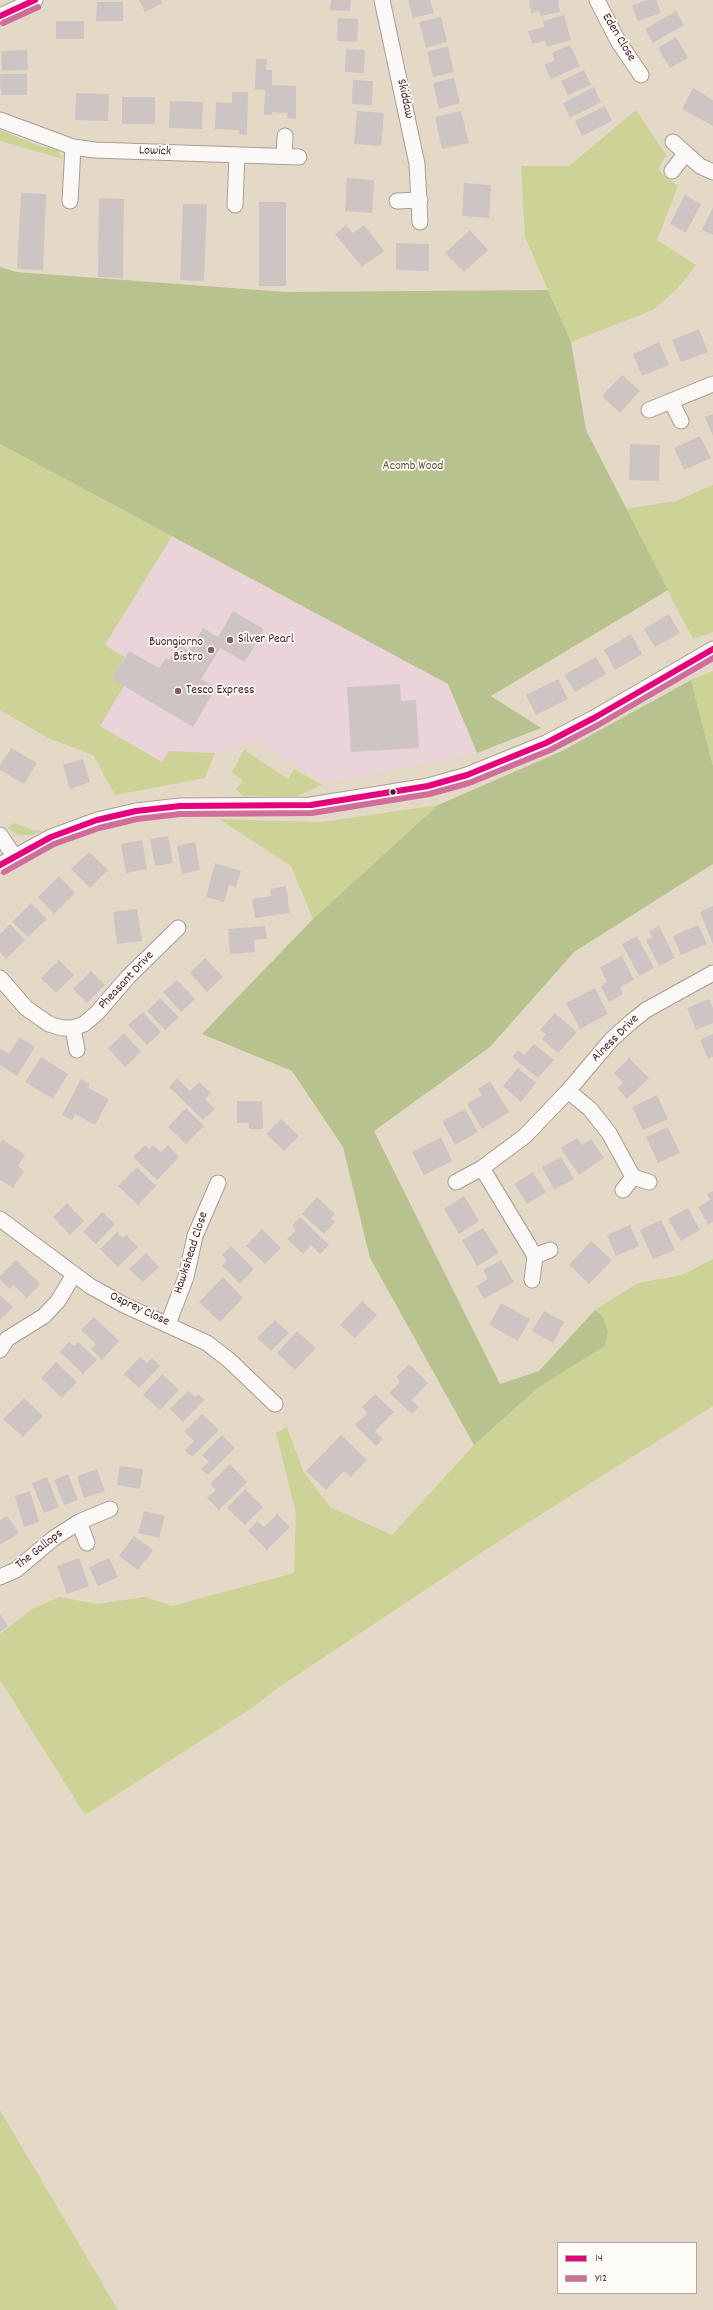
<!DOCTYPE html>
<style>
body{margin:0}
#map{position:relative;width:713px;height:2310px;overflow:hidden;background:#e4d9c7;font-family:Dekko,sans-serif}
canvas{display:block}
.legend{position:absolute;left:557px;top:2242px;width:140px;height:52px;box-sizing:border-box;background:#fdfcf7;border:1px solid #b5a4a5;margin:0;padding:5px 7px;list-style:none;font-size:12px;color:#4a1f2b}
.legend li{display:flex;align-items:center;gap:8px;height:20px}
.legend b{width:20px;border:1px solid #b5a4a5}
</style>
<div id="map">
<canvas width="713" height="2310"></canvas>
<ul class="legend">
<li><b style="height:5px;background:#e5007d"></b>14</li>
<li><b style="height:5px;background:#d06d9a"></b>Y12</li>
</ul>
</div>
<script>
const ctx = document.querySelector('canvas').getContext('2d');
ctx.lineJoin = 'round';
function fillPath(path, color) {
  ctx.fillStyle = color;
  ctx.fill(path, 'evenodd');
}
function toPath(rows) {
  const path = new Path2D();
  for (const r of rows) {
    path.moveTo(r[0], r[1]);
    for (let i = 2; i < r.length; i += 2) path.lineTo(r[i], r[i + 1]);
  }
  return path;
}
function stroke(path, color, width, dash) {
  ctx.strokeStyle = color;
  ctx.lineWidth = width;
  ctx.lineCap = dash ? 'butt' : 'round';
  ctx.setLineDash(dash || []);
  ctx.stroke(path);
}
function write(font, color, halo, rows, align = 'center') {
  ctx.font = font + ' Dekko,sans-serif';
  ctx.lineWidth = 3.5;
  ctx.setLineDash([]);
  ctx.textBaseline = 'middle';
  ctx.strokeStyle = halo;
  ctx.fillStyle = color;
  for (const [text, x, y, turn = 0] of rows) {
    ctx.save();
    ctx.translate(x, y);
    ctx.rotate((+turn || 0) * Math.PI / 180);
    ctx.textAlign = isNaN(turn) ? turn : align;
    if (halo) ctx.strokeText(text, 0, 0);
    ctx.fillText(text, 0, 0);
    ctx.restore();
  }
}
const built = toPath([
 [172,536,449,684,477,753,327,783,255,742,215,753,169,751,162,762,100,726,123,686,112,679,105,646]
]);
const green = toPath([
 [636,110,666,155,658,170,678,186,657,240,696,265,678,288,653,310,571,342,525,237,521,166,569,166],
 [0,130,39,146,57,150,63,159,0,141],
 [0,444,172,536,105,645,125,657,112,679,124,686,100,726,162,762,169,751,215,753,205,778,115,795,93,755,48,738,0,710],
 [713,485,713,632,693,639,625,509,676,501],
 [713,671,713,766,691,680],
 [244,750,288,779,294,769,322,785,297,796,243,796,236,789,243,781,232,772],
 [438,805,313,919,291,866,219,819,322,822],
 [14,823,33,830,43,831,32,835,18,835,8,828],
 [713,1259,713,1406,502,1539,276,1689,255,1706,85,1815,0,1680,0,1634,32,1609,59,1597,97,1604,145,1597,172,1606,294,1573,296,1514,276,1433,287,1427,303,1471,330,1507,392,1535,474,1445,539,1387,605,1346,602,1316,595,1310,638,1283,682,1275],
 [0,2110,108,2293,118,2310,0,2310]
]);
const forest = toPath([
 [0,267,16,272,286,292,548,290,571,342,586,430,668,590,491,696,541,728,477,753,448,684,0,444],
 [691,680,713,766,713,864,574,952,490,1047,374,1131,500,1384,539,1371,595,1310,602,1316,608,1331,605,1346,539,1387,474,1445,370,1258,343,1147,292,1071,202,1034,313,919,438,805,562,751]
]);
const building = toPath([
 [139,0,161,0,163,3,145,12],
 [331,0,351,0,350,11,330,10],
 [408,0,430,0,434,13,413,18],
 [529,0,558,0,560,12,540,16,539,10,531,14],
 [647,0,656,0,661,13,638,21,632,5],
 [97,2,123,2,123,21,96,21],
 [676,11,684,25,653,43,645,29],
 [564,15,571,40,547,47,545,41,532,44,528,31,544,27,543,21],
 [441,17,447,42,426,48,419,22],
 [338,18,358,19,357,42,337,41],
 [56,21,84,21,84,39,56,39],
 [676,37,688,58,670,68,658,48],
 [570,45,580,66,551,79,544,65,555,60,552,53],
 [448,46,454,72,433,77,427,52],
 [346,49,365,50,364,73,345,72],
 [27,50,28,70,2,71,1,51],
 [256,59,267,59,266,70,272,70,272,85,296,86,296,119,287,118,287,113,272,112,272,115,264,115,265,90,255,89],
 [584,70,591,85,568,95,561,81],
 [0,74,27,74,27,95,1,95],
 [454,78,460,103,439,109,433,83],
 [353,80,373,81,372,105,352,104],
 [594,87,601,102,570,118,563,103],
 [693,88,713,100,713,126,682,109],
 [232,92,248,92,247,135,239,134,239,130,215,129,216,102,232,103],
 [76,93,109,94,108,121,75,120],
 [122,97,155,97,155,124,122,124],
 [170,101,203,102,202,129,169,128],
 [605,106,612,121,582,136,575,121],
 [357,111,384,113,381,146,354,144],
 [461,111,469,143,442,149,435,117],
 [347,178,374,180,372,213,345,211],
 [464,183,491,185,489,218,462,216],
 [21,193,46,194,43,270,17,269],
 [685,195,701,204,686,233,670,224],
 [99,198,124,199,123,278,98,277],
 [259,202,286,202,286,286,259,286],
 [183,204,207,204,204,281,180,280],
 [713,207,713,235,702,230],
 [346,225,353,233,364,225,384,251,362,267,335,234],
 [470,230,488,250,464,272,445,253],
 [396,243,429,244,429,271,396,270],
 [699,329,708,352,681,362,672,340],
 [659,342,669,365,642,376,633,354],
 [622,375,640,391,620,413,602,396],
 [713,414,713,436,705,417],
 [700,436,711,458,684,470,674,448],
 [630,444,660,445,659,481,629,480],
 [233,611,264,629,245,662,220,648,201,679,216,688,193,727,112,679,129,651,159,668,166,658,169,660,178,645,189,651,203,628,218,637],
 [669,614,680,633,655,647,644,629],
 [631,634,642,654,615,670,604,650],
 [596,657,606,674,575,692,564,675],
 [558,679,568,699,536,715,526,695],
 [400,684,401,701,416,700,419,748,351,752,347,687],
 [11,748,37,763,24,784,0,770,0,765],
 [83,759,90,782,70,789,63,765],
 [168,836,173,863,155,866,150,839],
 [142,840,147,869,126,873,121,844],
 [195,842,200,870,182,874,177,846],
 [89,852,108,870,90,888,71,869],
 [215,863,241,871,236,887,229,885,224,902,206,897],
 [59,876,75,893,54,914,38,897],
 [286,886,290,913,255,918,252,899,271,896,270,889],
 [31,903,47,919,28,937,12,922],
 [713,906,713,944,700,912],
 [137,909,142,941,117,944,113,912],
 [10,924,25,940,6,959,0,952,0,934],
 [698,925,707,944,681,955,673,936],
 [265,926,267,939,254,940,255,952,230,954,228,929],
 [659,926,675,958,659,966,646,940,652,937,649,931],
 [637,936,654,968,639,976,622,944],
 [622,956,634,980,620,987,623,994,609,1002,601,986,607,982,600,967],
 [205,958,223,977,207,992,190,973],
 [59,960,74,975,56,993,41,978],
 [91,971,105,985,87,1003,73,989],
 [177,980,195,999,181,1012,163,992],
 [595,988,608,1014,580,1029,566,1003],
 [160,998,179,1017,165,1030,147,1011],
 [709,999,713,1008,713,1023,696,1030,687,1008],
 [143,1012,161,1032,147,1045,128,1025],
 [555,1013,577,1032,558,1053,542,1039,546,1034,540,1030],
 [124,1033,141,1052,125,1067,108,1048],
 [713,1034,713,1057,708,1059,700,1040],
 [19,1037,35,1047,17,1076,0,1065,0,1051,1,1049,9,1054],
 [534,1044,554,1060,538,1078,512,1057,518,1050,524,1055],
 [41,1057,68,1074,53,1099,25,1082],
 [629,1058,649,1078,627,1099,617,1088,623,1083,614,1073],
 [518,1068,536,1083,521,1102,503,1086],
 [177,1078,190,1091,199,1082,211,1093,205,1099,215,1109,203,1120,169,1087],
 [81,1079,90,1084,88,1088,109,1099,95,1125,75,1114,72,1120,62,1115],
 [490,1081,509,1112,482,1129,467,1104,482,1095,478,1089],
 [657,1095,668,1119,643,1130,632,1107],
 [237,1101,262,1101,263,1129,249,1129,249,1123,237,1123],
 [186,1108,204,1126,186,1144,168,1127],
 [465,1109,478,1132,455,1145,442,1121],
 [281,1119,299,1136,284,1151,266,1134],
 [668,1127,680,1153,658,1163,646,1137],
 [441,1137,452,1161,424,1175,412,1152],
 [577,1138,582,1145,591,1139,604,1158,579,1175,561,1148],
 [3,1140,25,1155,18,1166,24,1171,13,1188,0,1180,0,1143],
 [145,1145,149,1149,153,1145,161,1152,168,1145,179,1157,157,1180,133,1157],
 [561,1157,574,1179,554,1190,542,1167],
 [137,1167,156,1186,138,1205,118,1186],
 [533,1172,546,1192,527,1204,514,1184],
 [713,1191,713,1222,708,1225,698,1207,710,1200,707,1194],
 [464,1196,479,1221,459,1234,444,1209],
 [317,1197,335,1214,331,1218,335,1222,324,1234,302,1214],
 [67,1203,84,1221,70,1235,53,1217],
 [688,1208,700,1230,681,1241,668,1219],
 [102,1212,115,1224,96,1244,83,1232],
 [300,1217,329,1245,320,1254,311,1245,303,1254,287,1239,296,1230,292,1226],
 [661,1220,675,1250,653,1259,640,1230],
 [630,1225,639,1246,616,1256,607,1235],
 [483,1228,499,1253,477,1266,462,1240],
 [262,1229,281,1248,265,1264,246,1246],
 [117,1232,123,1238,126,1235,138,1247,118,1267,100,1249],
 [591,1241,612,1260,589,1284,569,1265],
 [231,1246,254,1269,240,1284,222,1266,227,1260,222,1255],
 [146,1253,159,1267,143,1282,129,1269],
 [16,1260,40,1284,27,1298,13,1285,10,1289,0,1280,0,1276],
 [501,1260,514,1282,484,1299,476,1286,488,1279,483,1270],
 [223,1277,243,1298,220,1322,199,1302],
 [0,1295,13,1307,0,1320],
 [362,1301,377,1315,355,1338,340,1325],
 [501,1303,530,1319,518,1341,489,1325],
 [544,1311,564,1322,553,1343,532,1331],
 [94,1317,119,1341,102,1360,91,1349,96,1344,81,1330],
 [275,1320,289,1333,271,1351,257,1338],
 [297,1331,316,1348,295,1370,277,1353],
 [69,1342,74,1346,78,1342,97,1360,83,1374,60,1352],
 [140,1357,147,1363,152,1358,160,1366,139,1388,124,1374],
 [56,1362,77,1382,62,1398,41,1378],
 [409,1364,428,1383,412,1400,419,1407,412,1414,389,1393,400,1382,396,1377],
 [162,1374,179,1390,160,1410,143,1395],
 [188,1391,195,1397,198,1394,204,1400,183,1422,170,1409],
 [375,1394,394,1412,375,1431,383,1439,376,1446,355,1425,367,1413,362,1407],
 [24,1398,43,1416,23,1437,3,1419],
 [202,1414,219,1430,192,1457,185,1450,194,1441,184,1432],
 [222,1435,235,1448,208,1475,201,1469,209,1462,202,1455],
 [341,1435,367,1460,351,1477,344,1471,326,1490,306,1471],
 [230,1464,247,1482,219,1510,207,1498,216,1490,210,1484],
 [120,1466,143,1469,140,1489,117,1485],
 [97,1469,105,1491,84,1498,77,1476],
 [68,1474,78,1500,64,1505,54,1480],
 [47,1477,59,1507,44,1513,32,1483],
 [245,1489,263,1507,245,1525,227,1508],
 [30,1491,39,1522,24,1527,15,1496],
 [144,1511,165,1516,159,1538,138,1533],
 [277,1514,290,1527,267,1550,248,1531,257,1521,264,1527],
 [7,1516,19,1533,0,1545,0,1520],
 [134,1536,153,1550,138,1570,119,1556],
 [79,1558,89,1586,67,1594,57,1566],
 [109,1558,118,1577,98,1586,89,1567],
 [0,1614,8,1626,0,1632]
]);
const minor = toPath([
 [382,0,417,164,420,222],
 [597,0,618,41,641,75],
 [0,16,35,0],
 [0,120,73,147,95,150,299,157],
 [673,142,700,166,713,172],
 [284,156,285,136],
 [672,171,685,154],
 [70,201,73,147],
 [397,201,420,200],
 [235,205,237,155],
 [671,401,681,421],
 [649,410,713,384],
 [0,835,14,856],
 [0,865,51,837,97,820,136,811,180,806,311,805,428,786,467,775,546,743,594,718,713,649],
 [0,978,26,1008,49,1024,62,1028,73,1028,84,1024,97,1013,128,977,178,928],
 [73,1028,77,1050],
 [568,1091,590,1109,609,1133,633,1177,649,1182],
 [482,1168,535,1256,550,1250],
 [456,1182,482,1168,525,1136,568,1091,612,1039,631,1022,646,1010,713,973],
 [623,1190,633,1177],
 [0,1219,90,1286,124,1305,207,1343,229,1360,275,1404],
 [532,1280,535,1256],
 [168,1324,186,1277,195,1236,218,1183],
 [0,1350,7,1339,44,1316,58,1301,73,1276],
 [79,1522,87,1543],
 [0,1577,16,1570,54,1538,79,1522,110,1509]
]);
const bus1 = toPath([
 [0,16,35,0],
 [0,865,51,837,97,820,136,811,180,806,311,805,428,786,467,775,546,743,594,718,713,649]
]);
const bus2 = toPath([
 [3,23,38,7],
 [4,872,54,844,99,828,137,819,180,814,312,813,429,794,469,783,550,750,598,725,713,658]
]);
const markers = [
 [230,640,4,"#806062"],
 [211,650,4,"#806062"],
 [178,691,4,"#806062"],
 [393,792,3.5,"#4a1f2b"]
];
const streetNames = [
 ["Eden Close",618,38,59],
 ["Skiddaw",404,99,78],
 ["Lowick",155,152,2],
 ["Pheasant Drive",127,981,-47],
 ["Alness Drive",616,1039,-45],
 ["Hawkshead Close",192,1253,-72],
 ["Osprey Close",139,1310,25],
 ["The Gallops",40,1550,-38]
];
const parkNames = [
 ["Acomb Wood",413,467]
];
const poiNames = [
 ["Silver Pearl",238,640],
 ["Buongiorno",203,643,"right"],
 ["Bistro",203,658,"right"],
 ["Tesco Express",186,691]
];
fillPath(built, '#ead4d9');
fillPath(green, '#cdd297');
fillPath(forest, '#b8c28f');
fillPath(building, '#cfc4c4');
stroke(minor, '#a89c94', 17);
stroke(minor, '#fbf9f7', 15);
stroke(bus1, '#e5007d', 6);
stroke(bus2, '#d06d9a', 6);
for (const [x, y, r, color] of markers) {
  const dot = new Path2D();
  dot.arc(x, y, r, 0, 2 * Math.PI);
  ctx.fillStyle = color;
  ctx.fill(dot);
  stroke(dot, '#fdfcf7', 1.5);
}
write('13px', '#4a1f2b', '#fdfcf7', streetNames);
write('13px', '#6c533f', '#fdfcf7', parkNames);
write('13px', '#4a1f2b', '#fdfcf7', poiNames, 'left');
</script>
